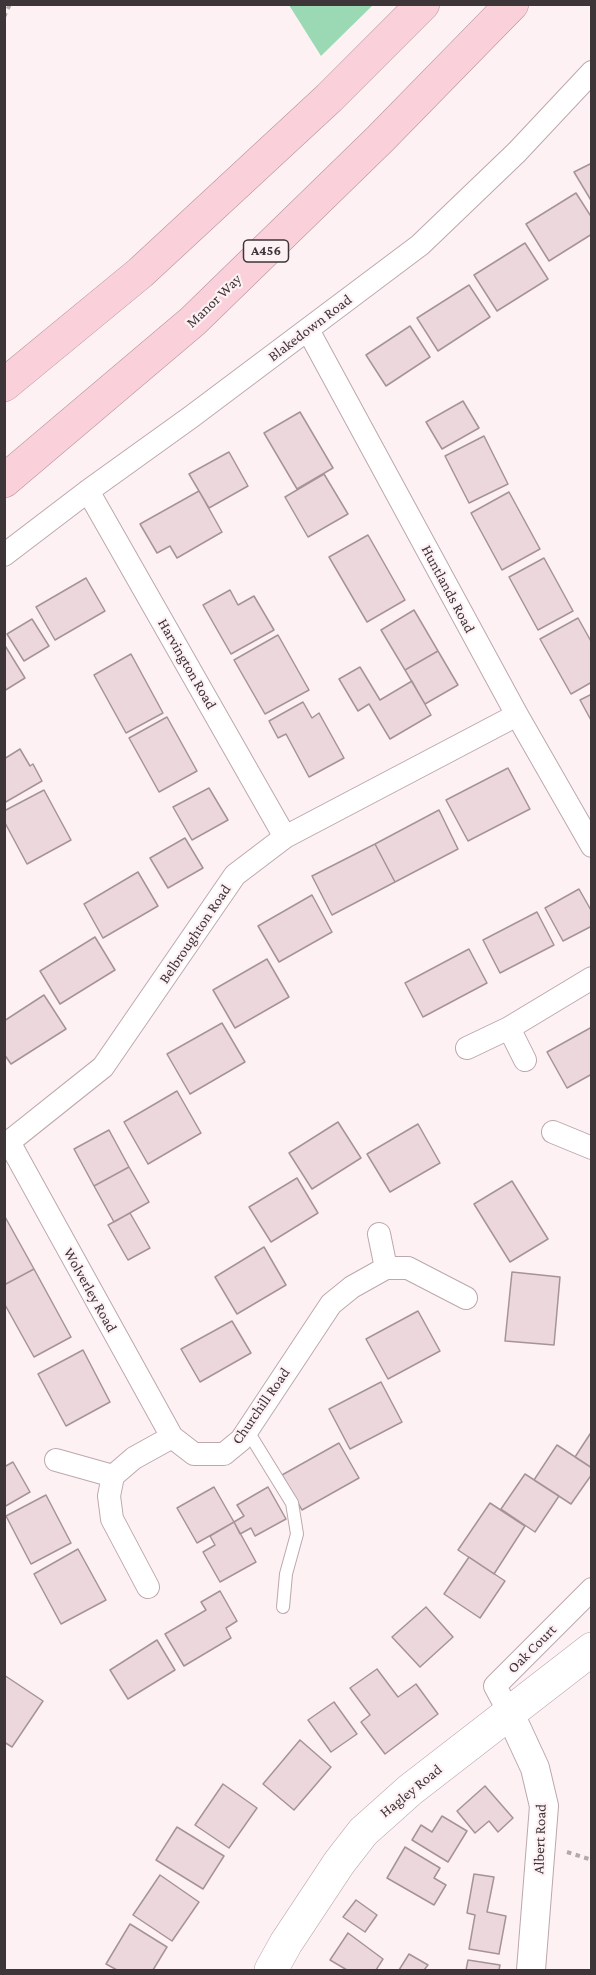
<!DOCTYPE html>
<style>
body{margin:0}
#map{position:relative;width:596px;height:1975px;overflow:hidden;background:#fef1f4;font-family:"Crimson Pro",serif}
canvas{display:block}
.frame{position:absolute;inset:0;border:6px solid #3d3537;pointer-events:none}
</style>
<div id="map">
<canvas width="596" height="1975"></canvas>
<div class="frame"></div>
</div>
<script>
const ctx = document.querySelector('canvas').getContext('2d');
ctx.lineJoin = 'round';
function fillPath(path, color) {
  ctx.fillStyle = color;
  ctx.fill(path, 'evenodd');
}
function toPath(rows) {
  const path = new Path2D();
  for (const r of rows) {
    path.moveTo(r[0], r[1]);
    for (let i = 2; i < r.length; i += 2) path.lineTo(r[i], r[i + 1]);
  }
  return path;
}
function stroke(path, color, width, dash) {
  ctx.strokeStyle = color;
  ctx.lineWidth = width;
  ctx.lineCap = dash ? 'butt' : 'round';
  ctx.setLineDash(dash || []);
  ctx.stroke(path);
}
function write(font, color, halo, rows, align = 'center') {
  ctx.font = font + ' "Crimson Pro",serif';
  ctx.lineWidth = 4.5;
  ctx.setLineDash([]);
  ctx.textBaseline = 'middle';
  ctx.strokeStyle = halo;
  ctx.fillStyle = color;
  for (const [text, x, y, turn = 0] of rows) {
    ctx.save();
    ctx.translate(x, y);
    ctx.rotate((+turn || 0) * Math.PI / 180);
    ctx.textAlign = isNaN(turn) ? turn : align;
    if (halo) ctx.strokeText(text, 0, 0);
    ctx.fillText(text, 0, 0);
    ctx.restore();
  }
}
const green = toPath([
 [289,5,373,5,321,56]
]);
const building = toPath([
 [592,163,592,202,574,172,592,163],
 [576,193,592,218,592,234,549,261,526,224,576,193],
 [525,243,548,279,497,311,474,275,525,243],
 [469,285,490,317,438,351,417,318,469,285],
 [410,326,430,357,386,386,366,355,410,326],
 [463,401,479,428,442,449,426,422,463,401],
 [300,412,333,468,297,489,264,433,300,412],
 [484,436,508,484,469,503,445,456,484,436],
 [229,452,248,486,209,508,189,474,229,452],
 [324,474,348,514,308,537,285,497,324,474],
 [199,491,222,532,177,558,170,546,157,553,140,524,199,491],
 [509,492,540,549,502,570,471,513,509,492],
 [368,535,405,600,367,622,329,557,368,535],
 [544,558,573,611,538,630,509,577,544,558],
 [86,578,105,611,55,640,36,607,86,578],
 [230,590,238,605,254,596,274,630,231,654,203,605,230,590],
 [414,610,438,651,405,670,381,630,414,610],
 [578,618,592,643,592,682,571,694,540,639,578,618],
 [32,619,49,646,24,661,7,634,32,619],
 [278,635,309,690,265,714,234,660,278,635],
 [4,644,25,678,4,691,4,644],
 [438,651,458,685,425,704,405,670,438,651],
 [131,654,163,713,126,733,94,675,131,654],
 [360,667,380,700,412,681,431,715,390,739,369,704,358,711,339,679,360,667],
 [592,694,592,722,580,700,592,694],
 [303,702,312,718,319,713,344,758,309,777,286,734,278,738,269,721,303,702],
 [167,717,197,771,159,792,129,738,167,717],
 [20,749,30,766,33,764,42,781,4,803,4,759,20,749],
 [508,768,530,809,468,841,446,800,508,768],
 [209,788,228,820,192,840,173,807,209,788],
 [44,790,71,840,27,864,4,821,4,811,44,790],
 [439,810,458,849,395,882,375,844,439,810],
 [185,838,203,868,168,888,150,858,185,838],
 [375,844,395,882,332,915,312,876,375,844],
 [138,872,158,906,103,938,84,904,138,872],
 [579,889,592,912,592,926,563,941,545,908,579,889],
 [312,895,332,932,279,962,258,926,312,895],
 [537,912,554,945,500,973,483,940,537,912],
 [95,937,115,970,60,1004,40,971,95,937],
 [469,949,487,983,423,1017,405,983,469,949],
 [267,959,289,997,235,1028,213,990,267,959],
 [44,995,66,1029,11,1064,4,1054,4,1021,44,995],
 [222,1023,245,1062,190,1094,167,1054,222,1023],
 [592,1027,592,1074,567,1088,547,1052,592,1027],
 [177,1091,201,1133,148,1164,124,1122,177,1091],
 [338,1122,361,1158,312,1189,289,1153,338,1122],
 [418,1124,440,1163,390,1192,367,1154,418,1124],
 [109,1130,129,1167,94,1186,74,1149,109,1130],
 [129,1167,149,1202,114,1222,94,1186,129,1167],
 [297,1178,318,1213,271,1242,249,1207,297,1178],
 [512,1181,548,1239,510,1262,474,1204,512,1181],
 [130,1213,150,1248,128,1260,108,1225,130,1213],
 [4,1215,34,1269,4,1285,4,1215],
 [264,1247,286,1285,237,1314,215,1277,264,1247],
 [34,1269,71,1337,34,1357,4,1303,4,1285,34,1269],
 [512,1272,560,1277,554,1345,505,1341,512,1272],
 [418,1311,440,1351,388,1379,366,1339,418,1311],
 [232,1321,251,1353,200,1382,181,1349,232,1321],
 [83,1350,110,1402,66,1426,38,1374,83,1350],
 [381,1382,402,1422,350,1449,329,1409,381,1382],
 [592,1431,592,1468,575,1457,592,1431],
 [339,1443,359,1478,302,1510,282,1475,339,1443],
 [557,1445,592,1468,592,1474,571,1504,534,1480,557,1445],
 [13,1462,30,1492,4,1507,4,1467,13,1462],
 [525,1474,559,1496,535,1532,501,1509,525,1474],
 [214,1487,234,1522,197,1543,177,1508,214,1487],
 [268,1487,286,1519,255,1536,251,1528,240,1534,234,1522,244,1516,237,1505,268,1487],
 [46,1495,71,1543,31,1564,6,1516,46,1495],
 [490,1503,525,1526,494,1574,458,1550,490,1503],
 [234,1522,256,1562,220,1582,203,1552,215,1545,210,1536,234,1522],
 [78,1549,106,1600,61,1624,34,1574,78,1549],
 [469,1557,505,1581,480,1618,444,1594,469,1557],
 [220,1591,237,1621,226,1628,231,1638,184,1666,165,1634,206,1610,201,1602,220,1591],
 [426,1607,453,1637,420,1667,392,1637,426,1607],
 [157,1640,175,1670,128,1699,110,1670,157,1640],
 [377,1669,398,1697,416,1684,438,1714,385,1754,361,1722,370,1715,350,1688,377,1669],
 [4,1675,43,1701,12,1747,4,1742,4,1675],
 [334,1702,357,1734,331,1752,308,1720,334,1702],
 [300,1740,331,1767,294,1810,263,1784,300,1740],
 [223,1784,257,1808,229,1848,195,1825,223,1784],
 [485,1786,513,1818,498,1832,489,1821,475,1833,457,1811,485,1786],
 [442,1816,467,1831,448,1862,412,1840,421,1825,432,1832,442,1816],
 [177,1827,224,1856,203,1889,156,1860,177,1827],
 [405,1847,440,1868,434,1878,446,1885,434,1905,387,1878,405,1847],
 [474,1874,494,1877,487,1912,506,1916,499,1954,469,1949,475,1915,467,1913,474,1874],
 [160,1875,199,1902,172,1941,133,1915,160,1875],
 [356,1900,377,1915,365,1932,343,1917,356,1900],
 [130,1924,167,1947,153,1970,117,1970,106,1964,130,1924],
 [348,1933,383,1959,376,1970,347,1970,330,1960,348,1933],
 [409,1954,428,1965,424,1970,399,1970,409,1954],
 [468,1960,500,1965,499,1970,466,1970,468,1960]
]);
const path = toPath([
 [4,17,10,4],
 [567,1852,592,1860]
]);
const service = toPath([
 [247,1430,292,1503,297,1534,286,1574,283,1607]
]);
const minor = toPath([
 [308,330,517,715,592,846],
 [88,491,285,837],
 [4,555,88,491,191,417,420,245,517,152,592,72],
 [509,1028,525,1060],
 [467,1048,509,1028,592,978],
 [553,1132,592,1148],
 [9,1142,172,1437],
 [4,1146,103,1067,235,875,285,837,517,715],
 [379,1234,386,1268,408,1268,466,1298],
 [56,1460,113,1476],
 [148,1587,112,1519,109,1496,113,1476,134,1458,172,1437,194,1454,224,1454,241,1440,331,1304,352,1287,386,1268],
 [510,1714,495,1686,592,1589]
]);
const tertiary = toPath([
 [510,1714,535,1768,544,1806,531,1970]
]);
const secondary = toPath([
 [271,1970,286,1943,339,1863,363,1832,410,1790,592,1649]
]);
const trunk = toPath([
 [4,385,140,273,329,98,423,4],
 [4,481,193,321,380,139,512,4]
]);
const shields = [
 [266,251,45]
];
const shieldNames = [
 ["A456",266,251]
];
const streetNames = [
 ["Manor Way",214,301,-44],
 ["Blakedown Road",310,328,-37],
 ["Huntlands Road",448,589,62],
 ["Harvington Road",187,664,60],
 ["Belbroughton Road",195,934,-56],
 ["Wolverley Road",90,1290,61],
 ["Churchill Road",261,1406,-55],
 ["Oak Court",532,1649,-45],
 ["Hagley Road",411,1791,-39],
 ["Albert Road",540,1839,-88]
];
fillPath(green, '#9bd9b5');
fillPath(building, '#ecd7dc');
stroke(building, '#a69397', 1.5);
stroke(service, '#bca8ac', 14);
stroke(minor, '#bca8ac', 24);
stroke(tertiary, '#bca8ac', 30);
stroke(secondary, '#bca8ac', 34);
stroke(trunk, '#b7929a', 34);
stroke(path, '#b3a8aa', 4, [4.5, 4.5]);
stroke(service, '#fff', 12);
stroke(minor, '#fff', 22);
stroke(tertiary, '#fff', 28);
stroke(secondary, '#fff', 33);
stroke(trunk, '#fad0da', 33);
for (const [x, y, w] of shields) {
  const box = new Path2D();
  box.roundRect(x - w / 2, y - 11, w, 22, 4.5);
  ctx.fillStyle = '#fef1f4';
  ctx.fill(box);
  stroke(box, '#3d3537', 1.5);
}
write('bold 14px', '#3d3537', null, shieldNames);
write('15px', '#3d3537', '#fef1f4', streetNames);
</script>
